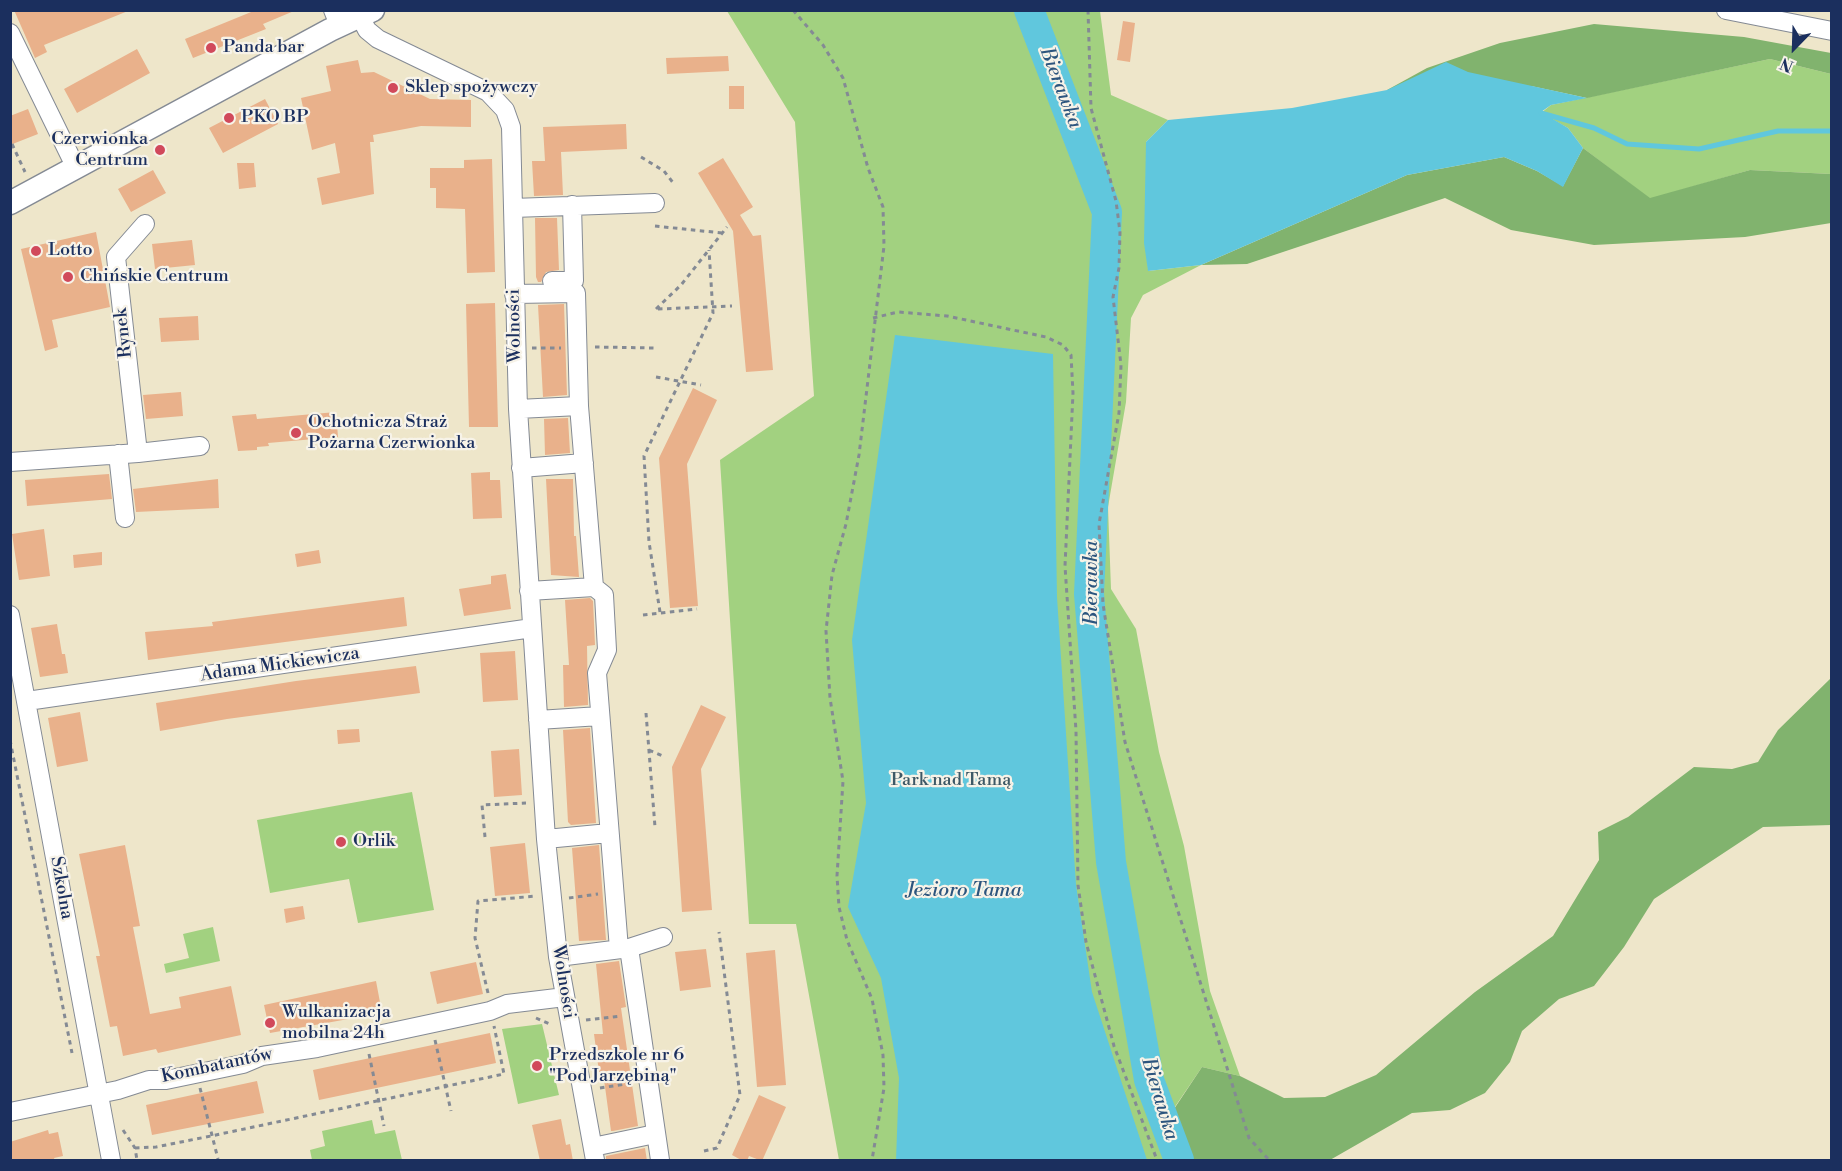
<!DOCTYPE html>
<meta charset="utf-8">
<style>
body{margin:0}
#map{position:relative;width:1842px;height:1171px;overflow:hidden;background:#eee6ca;font-family:"Libre Bodoni",serif}
canvas{display:block}
.frame{position:absolute;inset:0;border:12px solid #1b2f5e;pointer-events:none}
.north{position:absolute;left:1764px;top:18px;width:60px;height:60px;-webkit-text-stroke:4px #f7f3e8;paint-order:stroke;rotate:203deg;font-size:16px;font-weight:700;line-height:24px;text-align:center;color:#1b2f5e}
.north::after{content:'';display:block;margin:auto;width:21px;height:27px;background:#1b2f5e;clip-path:polygon(50% 0,100% 100%,50% 72%,0 100%)}
</style>
<div id="map">
<canvas width="1842" height="1171"></canvas>
<div class="frame"></div>
<div class="north">N</div>
</div>
<script>
const ctx = document.querySelector('canvas').getContext('2d');
ctx.lineJoin = 'round';
function fillPath(path, color) {
  ctx.fillStyle = color;
  ctx.fill(path, 'evenodd');
}
function toPath(rows) {
  const path = new Path2D();
  for (const r of rows) {
    path.moveTo(r[0], r[1]);
    for (let i = 2; i < r.length; i += 2) path.lineTo(r[i], r[i + 1]);
  }
  return path;
}
function stroke(path, color, width, dash) {
  ctx.strokeStyle = color;
  ctx.lineWidth = width;
  ctx.lineCap = dash ? 'butt' : 'round';
  ctx.setLineDash(dash || []);
  ctx.stroke(path);
}
function write(font, color, halo, rows, align = 'center') {
  ctx.font = font + ' "Libre Bodoni",serif';
  ctx.lineWidth = 4.5;
  ctx.setLineDash([]);
  ctx.textBaseline = 'middle';
  ctx.strokeStyle = halo;
  ctx.fillStyle = color;
  for (const [text, x, y, turn = 0] of rows) {
    ctx.save();
    ctx.translate(x, y);
    ctx.rotate((+turn || 0) * Math.PI / 180);
    ctx.textAlign = isNaN(turn) ? turn : align;
    if (halo) ctx.strokeText(text, 0, 0);
    ctx.fillText(text, 0, 0);
    ctx.restore();
  }
}
const green = toPath([
 [727,11,1100,11,1111,95,1168,120,1146,142,1148,271,1201,265,1143,295,1131,318,1126,402,1108,507,1111,589,1136,629,1159,752,1184,846,1210,991,1240,1076,1202,1067,1170,1114,1191,1160,839,1160,796,924,749,924,720,460,814,396,795,122],
 [1770,59,1831,74,1831,174,1750,170,1650,199,1583,148,1568,128,1541,113,1551,105],
 [412,792,434,910,358,923,349,879,270,893,257,820],
 [213,927,220,961,166,973,164,964,189,958,183,934],
 [542,1024,559,1095,518,1104,502,1029],
 [372,1120,375,1134,395,1130,402,1160,312,1160,310,1150,325,1146,322,1131]
]);
const forest = toPath([
 [1594,24,1744,37,1831,53,1831,74,1770,59,1587,98,1531,86,1387,90,1427,68,1500,43],
 [1583,148,1650,198,1750,170,1831,174,1831,223,1745,237,1594,245,1511,230,1445,198,1247,264,1201,265,1407,175,1504,157,1537,171,1563,186],
 [1831,678,1831,825,1763,827,1654,899,1624,947,1594,986,1559,999,1522,1031,1510,1062,1485,1093,1450,1110,1412,1113,1330,1160,1191,1160,1170,1115,1202,1067,1240,1076,1284,1098,1325,1097,1376,1075,1475,992,1553,936,1599,860,1598,832,1628,817,1694,767,1732,769,1758,762,1778,730]
]);
const water = toPath([
 [1446,62,1468,72,1587,98,1551,105,1541,112,1568,128,1583,148,1563,187,1537,171,1504,157,1407,175,1201,265,1148,271,1144,243,1146,142,1168,120,1292,108,1387,90],
 [895,335,1053,354,1057,597,1076,885,1092,992,1147,1160,896,1160,899,1078,881,978,848,907,866,803,852,640]
]);
const stream = toPath([
 [1541,113,1594,128,1627,144,1699,149,1778,131,1832,131]
]);
const river = toPath([
 [1029,10,1107,212,1089,594,1111,862,1149,1080,1179,1160]
]);
const building = toPath([
 [14,10,128,10,128,11,44,45,47,52,35,58],
 [256,10,294,11,263,24,266,29,193,58,185,39],
 [1123,21,1135,23,1130,62,1117,60],
 [137,49,150,73,77,113,64,89],
 [728,56,729,71,667,74,666,58],
 [358,60,361,73,374,72,430,99,471,100,471,127,421,126,373,135,374,142,370,142,374,194,322,205,317,178,340,173,335,143,312,150,301,98,331,91,326,66],
 [729,86,744,86,744,109,729,109],
 [265,99,278,124,223,153,209,128],
 [28,109,38,134,10,145,10,116],
 [626,124,627,149,561,152,563,195,534,196,532,161,545,161,543,127],
 [723,158,753,207,740,215,753,236,761,235,773,370,746,372,733,231,698,173],
 [492,159,495,272,467,273,465,209,436,208,436,188,430,188,430,168,464,168,464,160],
 [237,163,254,163,256,187,239,189],
 [153,170,166,193,131,212,118,189],
 [535,218,557,218,559,270,546,272,541,282,538,282,536,277],
 [96,232,110,307,52,320,58,347,45,351,21,249],
 [192,240,195,265,155,269,152,244],
 [495,303,498,427,469,427,466,304],
 [564,304,567,395,543,397,538,305],
 [198,316,199,340,161,342,159,318],
 [693,388,717,400,687,464,698,606,670,608,659,458],
 [181,392,183,416,146,419,143,395],
 [336,412,338,437,268,443,269,446,257,447,257,450,238,451,232,416,256,414,257,419],
 [568,418,570,453,545,455,544,419],
 [490,472,490,480,500,480,502,518,473,519,471,473],
 [109,474,112,499,27,506,25,480],
 [218,479,219,508,136,512,133,489],
 [546,479,573,479,574,536,576,536,579,577,551,575],
 [44,529,50,576,19,580,12,534],
 [319,550,321,563,297,567,295,554],
 [102,552,102,565,74,568,73,555],
 [506,574,511,609,464,616,459,589,491,584,491,576],
 [404,597,407,626,148,660,145,632,213,626,212,622],
 [590,598,593,601,595,645,587,646,588,705,564,707,563,665,569,665,565,600],
 [57,624,62,654,65,654,68,673,40,677,31,628],
 [515,651,518,700,483,702,480,653],
 [416,666,420,693,227,719,160,731,156,703,296,681],
 [701,705,726,717,701,769,712,910,682,912,672,767],
 [80,712,88,761,57,767,48,718],
 [590,728,596,823,571,825,568,822,563,730],
 [359,729,360,742,338,744,337,730],
 [519,749,522,795,494,797,491,751],
 [525,843,530,893,495,896,490,847],
 [125,845,140,926,133,927,150,1014,181,1008,179,997,231,986,241,1035,158,1053,156,1049,123,1056,117,1026,110,1027,96,956,100,956,79,854],
 [599,845,606,940,579,941,572,848],
 [303,906,305,919,286,923,284,909],
 [706,949,711,987,680,991,675,952],
 [775,950,786,1085,757,1087,746,953],
 [619,961,626,1007,621,1008,638,1126,613,1131,611,1131,603,1072,599,1072,594,1034,603,1034,596,964],
 [476,962,483,994,437,1004,430,972],
 [376,981,382,1013,270,1033,264,1005],
 [490,1033,496,1063,319,1100,313,1070],
 [257,1081,264,1113,152,1135,146,1105],
 [759,1095,786,1107,762,1161,749,1156,747,1161,743,1161,732,1155],
 [561,1119,566,1145,570,1144,573,1161,540,1161,532,1125],
 [48,1130,49,1134,58,1132,63,1156,54,1158,55,1161,10,1161,10,1142],
 [645,1148,647,1161,606,1161,606,1156]
]);
const path = toPath([
 [793,10,823,45,843,78,868,168,883,207,884,246,859,455,846,524,832,575,826,631,830,698,843,781,837,876,839,907,847,940,872,999,883,1055,884,1088,872,1160],
 [1088,10,1091,108,1116,201,1120,232,1119,268,1113,297,1121,365,1119,413,1099,524,1103,604,1125,742,1249,1138,1269,1160],
 [12,144,25,172],
 [641,157,664,171,674,184],
 [655,226,722,233],
 [656,309,681,285,727,227],
 [658,309,732,306],
 [873,318,898,312,947,316,1046,337,1063,345,1071,355,1073,393,1065,566,1076,731,1078,885,1086,942,1114,1046,1157,1160],
 [595,347,656,348],
 [532,348,561,348],
 [656,377,701,385],
 [660,612,649,542,644,456,713,313,709,250],
 [643,615,697,609],
 [646,713,655,827],
 [10,740,72,1053],
 [649,750,665,757],
 [485,837,482,805,526,803],
 [569,898,598,894],
 [488,993,475,938,478,901,537,896],
 [536,1018,552,1025],
 [586,1020,621,1016],
 [435,1040,451,1111],
 [369,1054,384,1126],
 [200,1088,218,1159],
 [600,1088,632,1083],
 [123,1130,135,1148,137,1160],
 [135,1148,156,1147,211,1136,504,1074,494,1026],
 [704,1151,717,1148,740,1095,719,932]
]);
const minor = toPath([
 [333,10,339,25],
 [1726,10,1832,31],
 [360,16,367,30,378,39,488,92,505,110,511,127,518,409,546,839,558,957,595,1160],
 [10,33,76,168],
 [513,208,655,203],
 [552,281,574,281,572,205],
 [514,294,576,293,579,406,594,587,604,595,607,650,597,673,619,949],
 [518,409,579,406],
 [138,453,200,446],
 [118,454,125,518],
 [10,462,138,453,116,257,145,224],
 [521,468,584,463],
 [529,591,594,587],
 [10,615,111,1160],
 [27,701,532,628],
 [538,720,600,716],
 [546,839,609,833],
 [629,948,660,1160],
 [558,957,629,948,663,937],
 [10,1112,118,1090,149,1080,166,1080,243,1064,262,1056,317,1048,490,1011,507,1004,565,997],
 [593,1147,655,1134]
]);
const major = toPath([
 [10,203,330,30,373,10]
]);
const markers = [
 [211,48,6,"#d1495b"],
 [393,88,6,"#d1495b"],
 [229,118,6,"#d1495b"],
 [160,150,6,"#d1495b"],
 [36,251,6,"#d1495b"],
 [68,277,6,"#d1495b"],
 [296,433,6,"#d1495b"],
 [341,842,6,"#d1495b"],
 [270,1023,6,"#d1495b"],
 [537,1066,6,"#d1495b"]
];
const poiNames = [
 ["Panda bar",223,48],
 ["Sklep spożywczy",405,88],
 ["PKO BP",241,118],
 ["Czerwionka",148,140,"right"],
 ["Centrum",148,161,"right"],
 ["Lotto",48,251],
 ["Chińskie Centrum",80,277],
 ["Ochotnicza Straż",308,423],
 ["Pożarna Czerwionka",308,444],
 ["Orlik",353,842],
 ["Wulkanizacja",282,1013],
 ["mobilna 24h",282,1034],
 ["Przedszkole nr 6",549,1056],
 ["\"Pod Jarzębiną\"",549,1077]
];
const streetNames = [
 ["Wolności",515,326,-91],
 ["Rynek",124,333,-96],
 ["Adama Mickiewicza",280,665,-8],
 ["Szkolna",61,888,80],
 ["Wolności",563,982,81],
 ["Kombatantów",217,1066,-12]
];
const parkNames = [
 ["Park nad Tamą",951,781]
];
const waterNames = [
 ["Bierawka",1060,88,69],
 ["Bierawka",1092,583,-90],
 ["Jezioro Tama",964,891],
 ["Bierawka",1159,1099,73]
];
fillPath(green, '#a2d180');
fillPath(forest, '#81b36e');
fillPath(water, '#60c7dd');
stroke(stream, '#60c7dd', 5);
stroke(river, '#60c7dd', 30);
fillPath(building, '#e9b18b');
stroke(minor, '#848a94', 20);
stroke(major, '#848a94', 25);
stroke(path, '#848a94', 3, [4.5, 4.5]);
stroke(minor, '#fff', 18);
stroke(major, '#fff', 22);
for (const [x, y, r, color] of markers) {
  const dot = new Path2D();
  dot.arc(x, y, r, 0, 2 * Math.PI);
  ctx.fillStyle = color;
  ctx.fill(dot);
  stroke(dot, '#f7f3e8', 2);
}
write('18px', '#1b2f5e', '#f7f3e8', poiNames, 'left');
write('18px', '#1b2f5e', '#f7f3e8', streetNames);
write('18px', '#3d5866', '#f7f3e8', parkNames);
write('italic 20px', '#2c557e', '#f7f3e8', waterNames);
</script>
